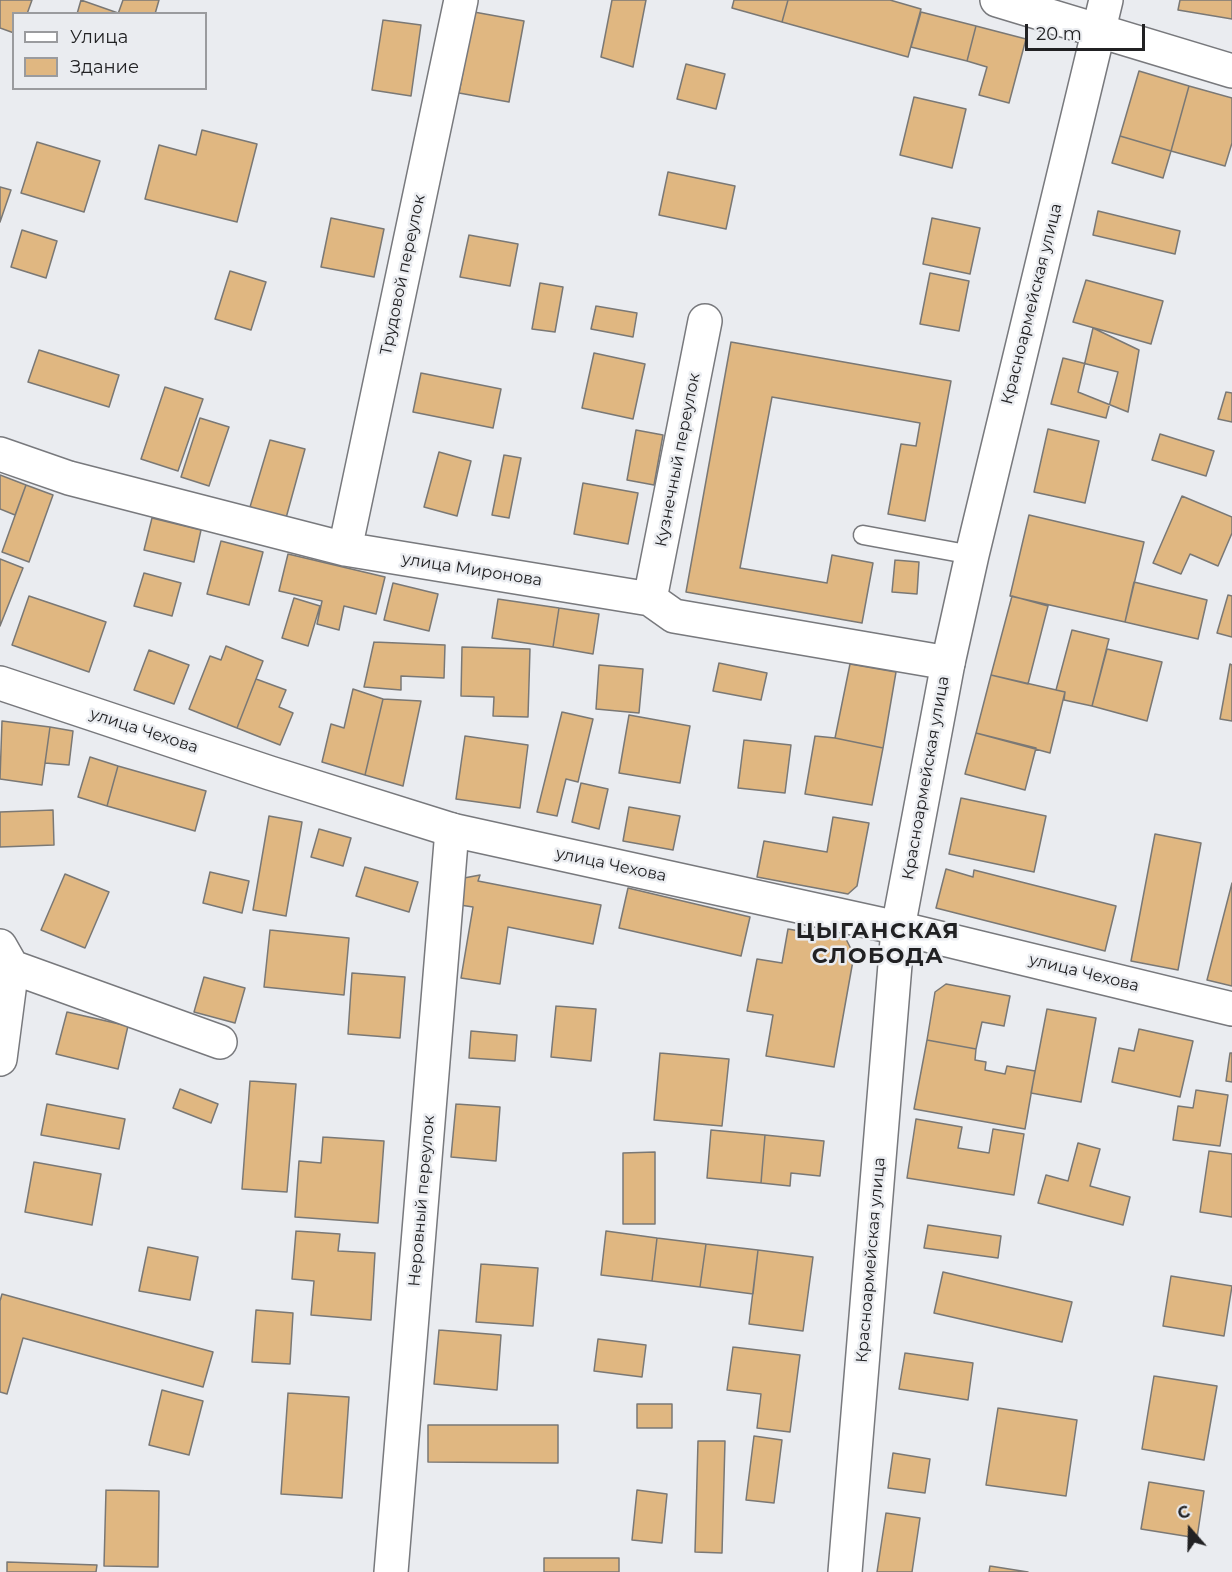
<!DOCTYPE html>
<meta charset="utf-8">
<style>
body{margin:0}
#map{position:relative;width:1232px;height:1572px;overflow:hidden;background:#eaecf0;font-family:Montserrat,sans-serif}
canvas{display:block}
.legend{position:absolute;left:12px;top:12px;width:195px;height:78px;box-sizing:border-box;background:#eaecf0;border:2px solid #9a9b9e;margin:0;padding:8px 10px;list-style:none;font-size:18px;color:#212123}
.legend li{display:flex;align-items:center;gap:12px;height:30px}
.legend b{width:30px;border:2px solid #9a9b9e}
.north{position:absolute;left:1160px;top:1500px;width:60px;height:60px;-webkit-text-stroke:4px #eaecf0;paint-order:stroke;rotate:340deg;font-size:16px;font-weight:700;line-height:24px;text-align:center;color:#212123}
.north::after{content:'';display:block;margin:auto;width:21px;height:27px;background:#212123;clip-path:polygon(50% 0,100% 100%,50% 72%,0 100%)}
.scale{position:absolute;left:1025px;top:24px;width:120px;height:27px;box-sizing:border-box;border:3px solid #212123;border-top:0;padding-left:8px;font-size:18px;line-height:21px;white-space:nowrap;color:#212123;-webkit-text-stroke:4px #eaecf0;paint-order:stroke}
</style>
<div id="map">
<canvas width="1232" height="1572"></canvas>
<ul class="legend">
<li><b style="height:8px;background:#fff"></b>Улица</li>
<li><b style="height:16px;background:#e0b781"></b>Здание</li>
</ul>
<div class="north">С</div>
<div class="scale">20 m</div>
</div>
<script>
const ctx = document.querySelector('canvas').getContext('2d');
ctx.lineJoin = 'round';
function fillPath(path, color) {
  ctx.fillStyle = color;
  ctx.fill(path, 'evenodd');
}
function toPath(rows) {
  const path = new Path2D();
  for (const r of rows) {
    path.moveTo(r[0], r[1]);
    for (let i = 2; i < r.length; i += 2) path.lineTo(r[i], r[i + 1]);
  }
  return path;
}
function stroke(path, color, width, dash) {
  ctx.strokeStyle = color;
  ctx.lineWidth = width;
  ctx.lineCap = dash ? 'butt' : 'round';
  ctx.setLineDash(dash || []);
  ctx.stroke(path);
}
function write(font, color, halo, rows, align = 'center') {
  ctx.font = font + ' Montserrat,sans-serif';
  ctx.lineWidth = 5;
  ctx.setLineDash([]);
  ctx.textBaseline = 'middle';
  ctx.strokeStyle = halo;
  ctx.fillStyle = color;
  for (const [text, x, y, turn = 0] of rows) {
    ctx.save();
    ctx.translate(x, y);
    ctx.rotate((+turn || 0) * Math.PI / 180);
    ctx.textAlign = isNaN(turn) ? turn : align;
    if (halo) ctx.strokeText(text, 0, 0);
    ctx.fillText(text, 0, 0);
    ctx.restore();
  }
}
const building = toPath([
 [0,0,32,0,27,14,14,14,14,33,0,28,0,0],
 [81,0,118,13,118,14,77,14,81,0],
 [123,0,159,0,155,14,118,14,123,0],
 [612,0,646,0,633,67,601,57,612,0],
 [734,0,788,0,782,22,732,8,734,0],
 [788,0,890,0,921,9,908,57,782,22,788,0],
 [1180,0,1232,0,1232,19,1178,10,1180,0],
 [474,12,524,21,509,102,459,93,474,12],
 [921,12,976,26,967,61,911,47,921,12],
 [383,20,421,25,411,96,372,90,383,20],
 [976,26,1026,39,1009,103,979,95,987,67,967,61,976,26],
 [686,64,725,74,716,109,677,99,686,64],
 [1139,71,1189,86,1171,151,1120,136,1139,71],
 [1189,86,1232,98,1232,143,1225,166,1171,151,1189,86],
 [914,97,966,109,952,168,900,155,914,97],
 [202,130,257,144,237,222,145,199,159,145,196,155,202,130],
 [1120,136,1171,151,1163,178,1112,163,1120,136],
 [37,142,100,161,84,212,21,193,37,142],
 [668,172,735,186,726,229,659,215,668,172],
 [0,187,11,190,0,222,0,187],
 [1098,211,1180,231,1175,254,1093,235,1098,211],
 [331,218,384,229,374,277,321,267,331,218],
 [932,218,980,228,970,274,923,264,932,218],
 [22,230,57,241,46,278,11,267,22,230],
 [469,235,518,244,510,286,460,277,469,235],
 [230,271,266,282,251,330,215,319,230,271],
 [930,273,969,281,959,331,920,324,930,273],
 [1086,280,1163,301,1151,344,1073,322,1086,280],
 [540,283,563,287,555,332,532,329,540,283],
 [596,306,637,313,633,337,591,329,596,306],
 [1093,328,1139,350,1128,412,1078,392,1093,328],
 [731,342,951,381,925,521,888,514,901,444,916,446,920,423,772,397,740,568,827,583,832,555,873,563,862,623,686,592,731,342],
 [39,350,119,375,109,407,28,382,39,350],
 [594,353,645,364,633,419,582,408,594,353],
 [1063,358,1118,372,1106,418,1051,404,1063,358],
 [421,373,501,389,493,428,413,412,421,373],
 [165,387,203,399,178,471,141,459,165,387],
 [1226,392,1232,393,1232,422,1218,419,1226,392],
 [200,418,229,427,209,486,181,477,200,418],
 [1048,429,1099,441,1085,503,1034,492,1048,429],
 [636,430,663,435,654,485,627,480,636,430],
 [1160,434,1214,451,1206,476,1152,460,1160,434],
 [270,440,305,449,286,518,250,507,270,440],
 [439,452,471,461,457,516,424,507,439,452],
 [504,455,521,458,509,518,492,515,504,455],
 [0,475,26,485,15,515,0,509,0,475],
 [583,483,638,493,628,544,574,534,583,483],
 [26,485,53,495,29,562,2,552,26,485],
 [1182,496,1232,517,1232,533,1218,566,1190,554,1181,574,1153,563,1182,496],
 [1029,515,1144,542,1125,622,1010,596,1029,515],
 [152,518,201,530,194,562,144,550,152,518],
 [221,541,263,552,249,605,207,594,221,541],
 [288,554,385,577,376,614,344,606,339,630,317,624,322,601,279,591,288,554],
 [0,559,23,568,0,626,0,559],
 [895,560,919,562,917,594,892,592,895,560],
 [144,573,181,583,172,616,134,606,144,573],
 [1134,582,1207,600,1198,639,1125,622,1134,582],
 [393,583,438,594,429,631,384,620,393,583],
 [1228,595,1232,596,1232,637,1217,633,1228,595],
 [29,596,106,622,89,672,12,645,29,596],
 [1012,596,1048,606,1028,684,991,675,1012,596],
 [294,598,320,606,308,646,282,638,294,598],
 [498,599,559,608,553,647,492,638,498,599],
 [559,608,599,614,593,654,553,647,559,608],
 [1072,630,1109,639,1092,706,1064,700,1065,692,1056,690,1072,630],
 [374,642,445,645,444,678,401,676,401,690,364,687,374,642],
 [226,646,263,661,237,728,189,709,210,656,221,660,226,646],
 [462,647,530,649,528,717,493,716,494,697,461,696,462,647],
 [1107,649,1162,662,1147,721,1092,706,1107,649],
 [149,650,189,665,174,704,134,690,149,650],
 [719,663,767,673,761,700,713,691,719,663],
 [850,664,896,672,883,748,835,738,850,664],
 [1230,664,1232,665,1232,721,1220,719,1230,664],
 [599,665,643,669,639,713,596,709,599,665],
 [991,675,1065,692,1050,753,976,733,991,675],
 [256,679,286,690,279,707,293,713,280,745,237,728,256,679],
 [353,689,383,699,365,775,322,762,331,724,344,728,353,689],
 [383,699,421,701,403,786,365,775,383,699],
 [562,712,593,719,578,782,566,779,557,816,537,812,562,712],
 [629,715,690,726,680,783,619,773,629,715],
 [2,721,50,727,42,785,0,779,2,721],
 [50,727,73,731,69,765,45,763,50,727],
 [976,733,1036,748,1025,790,965,774,976,733],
 [465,736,528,745,520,808,456,799,465,736],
 [815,736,835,738,883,748,872,805,805,794,815,736],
 [744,740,791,745,785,793,738,788,744,740],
 [90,757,118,766,107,806,78,797,90,757],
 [118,766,206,791,195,831,107,806,118,766],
 [581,783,608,789,599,829,572,822,581,783],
 [961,798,1046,816,1034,872,949,854,961,798],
 [629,807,680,816,673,850,623,841,629,807],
 [53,810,54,845,0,847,0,812,53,810],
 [269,816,302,822,286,916,253,910,269,816],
 [833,817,869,823,857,886,848,894,757,877,764,841,827,852,833,817],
 [319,829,351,838,343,866,311,857,319,829],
 [1155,834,1201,843,1178,970,1131,961,1155,834],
 [365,867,418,882,409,912,356,896,365,867],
 [946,869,973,877,974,870,1116,906,1105,951,936,908,946,869],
 [210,872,249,881,242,913,203,903,210,872],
 [65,874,109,892,85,948,41,930,65,874],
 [480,875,478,881,601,905,593,944,508,927,500,984,461,978,473,907,460,905,464,878,480,875],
 [1232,883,1232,986,1207,980,1232,883],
 [628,888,750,917,741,956,619,928,628,888],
 [788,929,846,939,854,955,834,1067,766,1056,773,1015,747,1011,757,959,782,963,788,929],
 [270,930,349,938,344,995,264,987,270,930],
 [352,973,405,977,400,1038,348,1034,352,973],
 [204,977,245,988,235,1023,194,1012,204,977],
 [946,984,1010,996,1004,1026,982,1022,976,1049,927,1040,935,992,946,984],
 [556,1006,596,1009,591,1061,551,1057,556,1006],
 [1047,1009,1096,1018,1081,1102,1031,1093,1047,1009],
 [67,1012,128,1026,118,1069,56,1054,67,1012],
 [1139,1029,1193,1041,1180,1097,1112,1082,1119,1048,1134,1051,1139,1029],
 [471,1031,517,1035,515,1061,469,1058,471,1031],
 [927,1040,976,1049,975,1060,986,1062,985,1070,1005,1074,1007,1066,1035,1071,1025,1129,914,1109,927,1040],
 [660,1053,729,1059,722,1126,654,1120,660,1053],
 [1230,1053,1232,1053,1232,1082,1226,1081,1230,1053],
 [250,1081,296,1084,287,1192,242,1189,250,1081],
 [180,1089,218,1104,211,1123,173,1108,180,1089],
 [1196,1090,1228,1095,1220,1146,1173,1140,1178,1106,1193,1108,1196,1090],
 [47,1104,125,1119,119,1149,41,1135,47,1104],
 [456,1104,500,1107,496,1161,451,1157,456,1104],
 [916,1119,962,1127,958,1148,989,1153,993,1129,1024,1134,1014,1195,907,1178,916,1119],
 [711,1130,765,1135,761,1183,707,1178,711,1130],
 [765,1135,824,1141,820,1176,791,1173,790,1186,761,1183,765,1135],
 [323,1137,384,1141,378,1223,295,1217,299,1161,321,1163,323,1137],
 [1078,1143,1100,1149,1090,1186,1130,1197,1123,1225,1038,1203,1046,1175,1068,1181,1078,1143],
 [1209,1151,1232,1154,1232,1217,1200,1212,1209,1151],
 [655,1152,655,1224,623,1224,623,1153,655,1152],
 [34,1162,101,1174,92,1225,25,1212,34,1162],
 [928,1225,1001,1236,998,1258,924,1248,928,1225],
 [296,1231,340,1234,338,1251,375,1253,371,1320,311,1315,314,1281,292,1279,296,1231],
 [606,1231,657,1238,652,1281,601,1275,606,1231],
 [657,1238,706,1244,700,1287,652,1281,657,1238],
 [706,1244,758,1250,753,1294,700,1287,706,1244],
 [148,1247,198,1257,190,1300,139,1291,148,1247],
 [758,1250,813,1257,803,1331,749,1324,758,1250],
 [481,1264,538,1268,533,1326,476,1322,481,1264],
 [943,1272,1072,1302,1062,1342,934,1313,943,1272],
 [1171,1276,1232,1286,1224,1336,1163,1326,1171,1276],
 [2,1294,213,1352,203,1387,23,1338,7,1394,0,1392,0,1301,2,1294],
 [256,1310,293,1313,290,1364,252,1362,256,1310],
 [439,1330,501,1335,497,1390,434,1384,439,1330],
 [598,1339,646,1345,642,1377,594,1371,598,1339],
 [733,1347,800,1355,790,1432,757,1428,761,1394,727,1390,733,1347],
 [905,1353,973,1363,968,1400,899,1389,905,1353],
 [1154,1376,1217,1386,1204,1460,1142,1449,1154,1376],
 [162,1390,203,1401,189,1455,149,1445,162,1390],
 [288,1393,349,1397,342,1498,281,1494,288,1393],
 [637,1404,672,1404,672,1428,637,1428,637,1404],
 [998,1408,1077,1420,1066,1496,986,1485,998,1408],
 [428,1425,558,1425,558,1463,428,1462,428,1425],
 [754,1436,782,1440,774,1503,746,1500,754,1436],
 [698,1441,725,1441,722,1553,695,1552,698,1441],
 [893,1453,930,1459,925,1493,888,1488,893,1453],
 [1149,1482,1204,1491,1197,1538,1141,1529,1149,1482],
 [106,1490,159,1491,158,1567,104,1566,106,1490],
 [637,1490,667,1494,662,1543,632,1540,637,1490],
 [886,1513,920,1518,912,1572,877,1572,886,1513],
 [544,1558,619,1558,619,1572,544,1572,544,1558],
 [7,1562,97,1565,96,1572,7,1572,7,1562],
 [990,1566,1028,1572,989,1572,990,1566]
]);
const service = toPath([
 [863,535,972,555]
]);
const minor = toPath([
 [997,0,1232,71],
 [0,454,69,478,345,549,650,599,674,616,948,663],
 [345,549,461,0],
 [650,599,705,321],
 [898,928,1232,1009],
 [0,946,12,967,220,1042],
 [0,1059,12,967],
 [391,1572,452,830]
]);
const secondary = toPath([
 [0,683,270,773,452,830,898,928],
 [845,1572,898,928,948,663,972,555,1106,0]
]);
const streetNames = [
 ["Трудовой переулок",403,275,-78],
 ["Красноармейская улица",1032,304,-76],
 ["Кузнечный переулок",678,460,-79],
 ["улица Миронова",472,570,9],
 ["улица Чехова",144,731,18],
 ["Красноармейская улица",926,778,-80],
 ["улица Чехова",611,865,12],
 ["улица Чехова",1084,973,14],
 ["Неровный переулок",422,1201,-85],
 ["Красноармейская улица",871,1260,-85]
];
const districtNames = [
 ["ЦЫГАНСКАЯ",878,932],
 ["СЛОБОДА",878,957]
];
fillPath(building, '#e0b781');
stroke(building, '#7a7875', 1.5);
stroke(service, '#78797d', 21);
stroke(minor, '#78797d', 36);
stroke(secondary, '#78797d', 36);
stroke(service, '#fff', 18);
stroke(minor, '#fff', 33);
stroke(secondary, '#fff', 33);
write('16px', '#212123', '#eaecf0', streetNames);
ctx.letterSpacing = '1.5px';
write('bold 22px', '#212123', '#eaecf0', districtNames);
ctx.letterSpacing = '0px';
</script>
